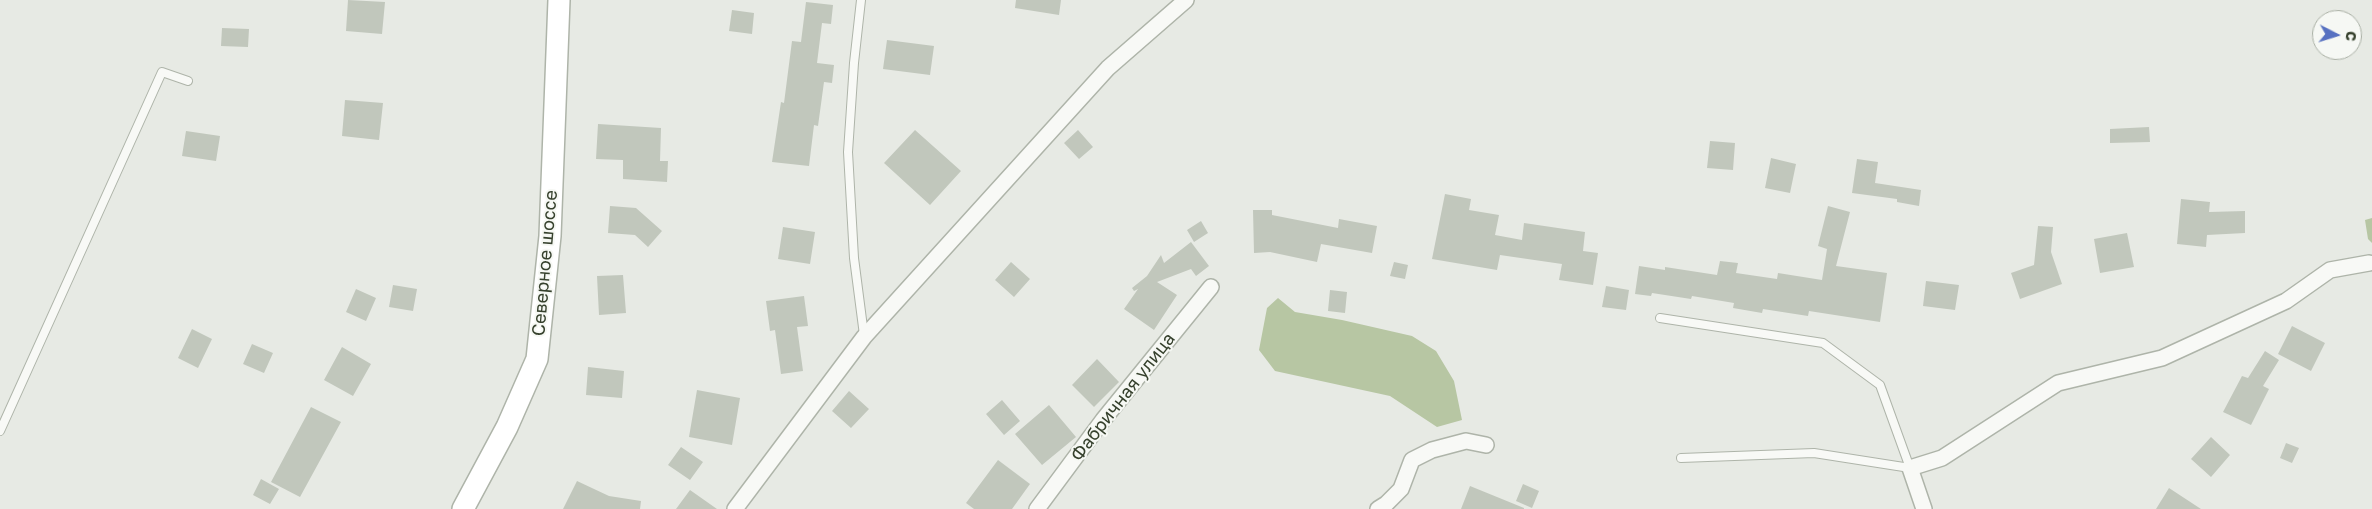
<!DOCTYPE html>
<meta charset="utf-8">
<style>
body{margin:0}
#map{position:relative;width:2372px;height:509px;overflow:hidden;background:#e7eae4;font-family:"Golos Text",sans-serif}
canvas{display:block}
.north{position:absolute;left:2312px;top:10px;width:50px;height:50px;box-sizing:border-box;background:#f6f8f4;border:1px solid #a9afa4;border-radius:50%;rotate:95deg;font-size:14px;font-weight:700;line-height:20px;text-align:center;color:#36412d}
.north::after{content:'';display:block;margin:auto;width:18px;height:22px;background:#5771c1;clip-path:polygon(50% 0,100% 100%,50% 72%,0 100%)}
</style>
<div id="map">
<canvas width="2372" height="509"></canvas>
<div class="north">С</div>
</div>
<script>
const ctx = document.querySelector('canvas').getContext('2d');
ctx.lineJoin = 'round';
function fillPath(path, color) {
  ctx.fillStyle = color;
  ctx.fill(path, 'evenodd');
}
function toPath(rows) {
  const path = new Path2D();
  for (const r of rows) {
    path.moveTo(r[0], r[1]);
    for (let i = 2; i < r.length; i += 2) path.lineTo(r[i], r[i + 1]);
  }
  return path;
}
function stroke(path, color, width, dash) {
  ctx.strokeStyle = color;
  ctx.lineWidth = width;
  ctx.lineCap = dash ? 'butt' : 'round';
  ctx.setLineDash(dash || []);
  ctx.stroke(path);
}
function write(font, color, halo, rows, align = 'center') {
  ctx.font = font + ' "Golos Text",sans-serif';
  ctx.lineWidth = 4;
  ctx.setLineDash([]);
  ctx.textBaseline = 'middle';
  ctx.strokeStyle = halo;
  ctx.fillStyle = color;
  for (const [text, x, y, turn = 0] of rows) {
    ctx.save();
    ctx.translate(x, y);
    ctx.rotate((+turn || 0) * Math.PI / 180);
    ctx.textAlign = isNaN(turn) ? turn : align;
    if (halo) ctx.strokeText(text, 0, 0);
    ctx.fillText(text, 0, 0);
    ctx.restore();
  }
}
const water = toPath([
 [2372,218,2372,243,2368,239,2365,220],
 [1278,298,1295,312,1342,320,1412,336,1436,351,1454,381,1462,420,1437,427,1390,396,1275,371,1259,350,1267,308]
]);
const building = toPath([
 [348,0,385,2,382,34,346,31],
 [1016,0,1061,0,1059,15,1015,8],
 [806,2,833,5,831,24,822,23,817,63,834,65,832,83,824,82,818,126,814,125,809,166,772,162,781,102,784,103,792,41,801,42],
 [732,10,754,13,752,34,729,31],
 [222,28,249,29,248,47,221,46],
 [887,40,934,46,930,75,883,69],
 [345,100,383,103,379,140,342,136],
 [598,124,661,128,660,161,668,161,667,182,623,179,623,160,596,159],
 [2149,127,2150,142,2110,143,2110,129],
 [915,130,961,171,930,205,884,163],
 [1078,130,1093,147,1079,159,1064,143],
 [186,131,220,136,216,161,182,156],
 [1710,141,1735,143,1733,170,1707,168],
 [1771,158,1796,164,1790,193,1765,188],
 [1857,159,1878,162,1875,183,1921,190,1919,206,1897,202,1897,199,1852,193],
 [1445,194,1471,199,1469,210,1499,215,1495,235,1522,240,1524,223,1585,232,1583,251,1598,253,1593,285,1559,280,1562,264,1500,255,1497,270,1432,259],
 [2181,199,2210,202,2209,212,2245,211,2245,233,2207,235,2206,247,2177,244],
 [610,206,636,208,662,231,648,247,635,235,608,233],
 [1828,206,1850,212,1836,266,1887,273,1880,322,1809,311,1808,316,1763,309,1762,313,1733,308,1734,303,1692,296,1691,299,1652,293,1651,296,1635,294,1639,266,1665,270,1665,267,1717,275,1720,261,1738,263,1736,273,1777,279,1778,273,1822,280,1827,249,1818,246],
 [1253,210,1272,210,1272,215,1338,228,1339,219,1377,226,1372,253,1321,244,1317,262,1270,252,1254,253],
 [1201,221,1208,233,1194,242,1187,230],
 [2038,226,2053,227,2051,252,2062,284,2020,299,2011,273,2034,265],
 [783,227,815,232,810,264,778,259],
 [2127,233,2134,267,2100,273,2094,239],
 [1191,242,1209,266,1196,276,1191,269,1157,282,1177,295,1154,330,1124,309,1138,289,1134,291,1132,288,1147,276,1161,255,1164,263],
 [1011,262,1030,279,1014,297,995,280],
 [1394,262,1408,265,1405,279,1390,276],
 [623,275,626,313,599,315,597,276],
 [1926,281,1959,285,1955,310,1923,306],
 [393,285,417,289,413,311,389,307],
 [1606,286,1629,290,1626,310,1602,307],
 [356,289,376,298,366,321,346,312],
 [1330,290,1347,292,1345,313,1328,311],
 [804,296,808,326,797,327,803,371,781,374,775,330,770,331,766,301],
 [2292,326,2325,343,2311,371,2278,354],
 [192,329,212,339,198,368,178,358],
 [252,344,273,353,264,373,243,364],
 [342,347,371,364,353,396,324,380],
 [2265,351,2279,360,2263,386,2269,389,2251,425,2223,412,2242,376,2248,378],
 [1097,359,1119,382,1094,407,1072,385],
 [588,367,624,371,622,398,586,395],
 [697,390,740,398,732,445,689,437],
 [849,391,869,409,851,428,832,411],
 [1002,400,1020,421,1004,435,986,414],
 [1049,405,1076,437,1042,465,1015,434],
 [311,407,341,422,300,497,271,482],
 [2211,437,2230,455,2211,477,2191,459],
 [2286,443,2299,448,2292,463,2280,458],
 [681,447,703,462,690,480,668,465],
 [998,460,1030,484,1012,509,974,509,966,503],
 [261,479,279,489,270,504,253,495],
 [577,481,609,496,641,501,640,509,563,509],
 [1523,484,1539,491,1532,508,1516,501],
 [1470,486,1524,508,1524,509,1461,509],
 [2169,488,2201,509,2156,509],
 [690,490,717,509,676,509]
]);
const lane = toPath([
 [861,0,854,63,848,152,854,258,864,335],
 [1660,318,1823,343,1880,385,1910,468,1814,453,1681,458],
 [0,431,162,72,188,81]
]);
const street = toPath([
 [735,509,864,337,1108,68,1186,0],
 [1037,509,1103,420,1211,287],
 [1378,509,1386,504,1401,489,1412,460,1432,450,1466,441,1486,445],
 [1924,509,1910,468,1942,458,2058,383,2162,358,2286,301,2330,270,2369,263]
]);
const secondary = toPath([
 [463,509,507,427,537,359,550,236,559,0]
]);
const streetNames = [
 ["Северное шоссе",545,263,-85],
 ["Фабричная улица",1123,397,-52]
];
fillPath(water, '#b7c6a3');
fillPath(building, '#c1c7bc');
stroke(lane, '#aeb4a9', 10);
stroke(street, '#aeb4a9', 18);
stroke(secondary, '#aeb4a9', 24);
stroke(lane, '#f8f9f6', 8);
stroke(street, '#f8f9f6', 15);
stroke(secondary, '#fff', 21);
write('18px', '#36412d', '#f6f8f4', streetNames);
</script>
